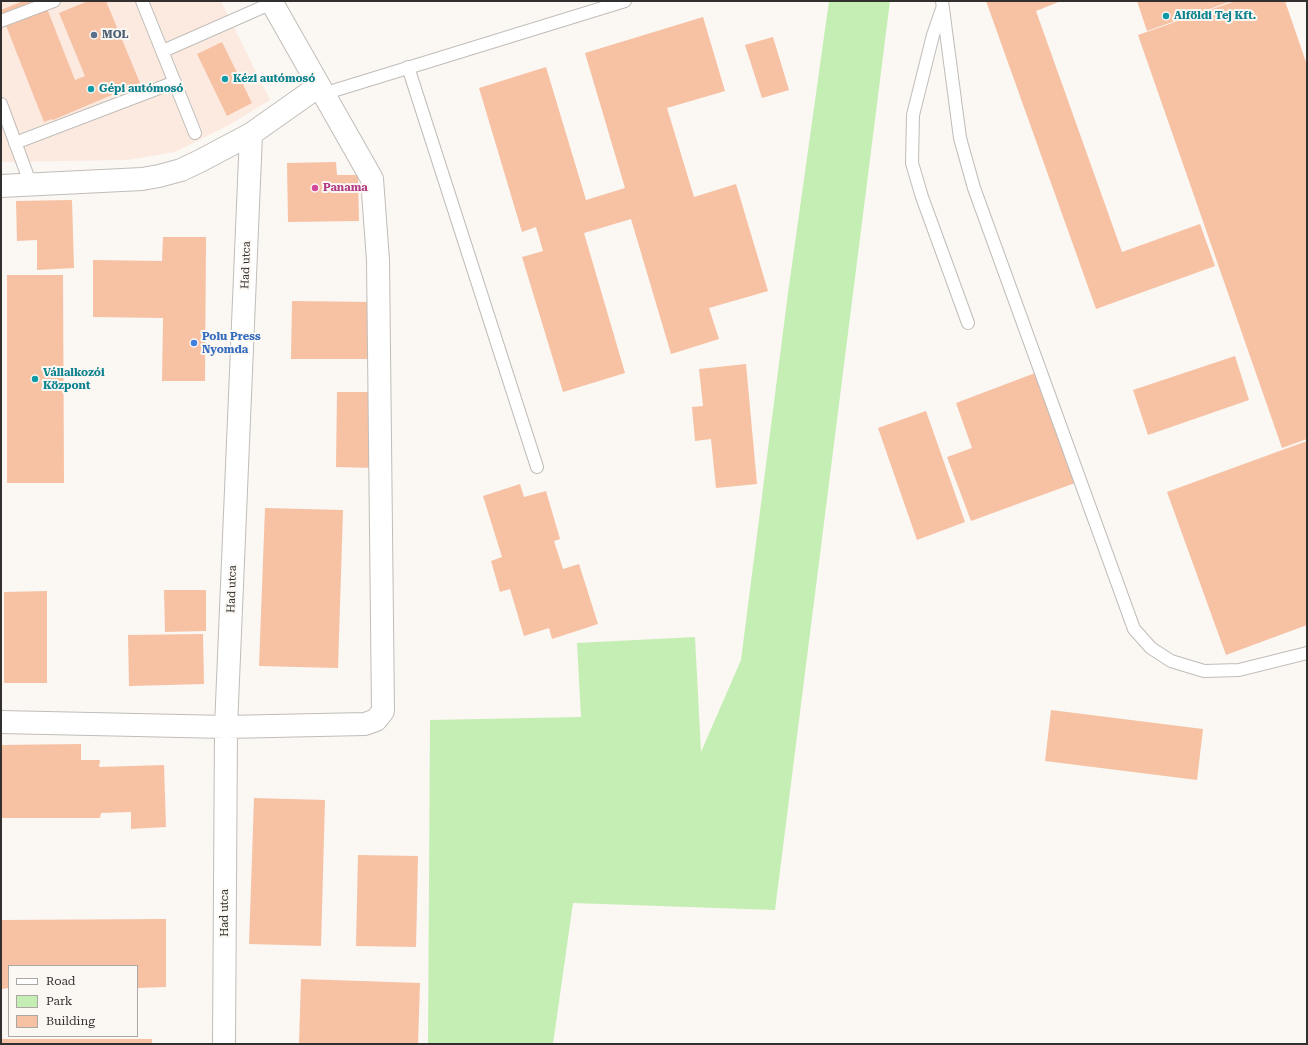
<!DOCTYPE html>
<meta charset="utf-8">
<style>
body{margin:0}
#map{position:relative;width:1308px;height:1045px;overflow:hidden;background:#fbf7f3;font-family:"Roboto Serif",serif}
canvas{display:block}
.frame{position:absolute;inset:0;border:2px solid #32302e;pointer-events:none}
.legend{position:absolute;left:8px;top:965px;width:130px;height:72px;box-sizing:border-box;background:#fbf7f3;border:1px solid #aba7a4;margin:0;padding:5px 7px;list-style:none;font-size:12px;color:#32302e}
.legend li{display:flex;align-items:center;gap:8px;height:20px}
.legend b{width:20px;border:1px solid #aba7a4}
</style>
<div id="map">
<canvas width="1308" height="1045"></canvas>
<div class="frame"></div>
<ul class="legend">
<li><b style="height:5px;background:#fff"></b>Road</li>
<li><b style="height:11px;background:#c5eeb4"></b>Park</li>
<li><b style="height:11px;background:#f7c1a4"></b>Building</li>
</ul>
</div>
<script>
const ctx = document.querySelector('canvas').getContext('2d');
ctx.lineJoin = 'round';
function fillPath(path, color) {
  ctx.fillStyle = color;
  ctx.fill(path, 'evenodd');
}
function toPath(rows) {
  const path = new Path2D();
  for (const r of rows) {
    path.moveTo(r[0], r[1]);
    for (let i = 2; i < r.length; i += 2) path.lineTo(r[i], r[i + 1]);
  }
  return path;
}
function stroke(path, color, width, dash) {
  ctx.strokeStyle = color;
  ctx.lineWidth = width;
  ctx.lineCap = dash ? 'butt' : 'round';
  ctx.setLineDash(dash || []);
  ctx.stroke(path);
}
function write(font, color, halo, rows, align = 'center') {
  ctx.font = font + ' "Roboto Serif",serif';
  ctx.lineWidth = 4;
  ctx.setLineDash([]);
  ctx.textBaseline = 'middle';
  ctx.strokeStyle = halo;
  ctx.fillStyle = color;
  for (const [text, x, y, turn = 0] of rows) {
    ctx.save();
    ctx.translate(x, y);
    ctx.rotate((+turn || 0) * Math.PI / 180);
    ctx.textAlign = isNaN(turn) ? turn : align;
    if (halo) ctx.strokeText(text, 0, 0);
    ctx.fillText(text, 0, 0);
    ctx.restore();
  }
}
const commercial = toPath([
 [1,1,221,1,270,100,229,125,175,152,127,160,1,162]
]);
const green = toPath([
 [829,1,890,1,775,910,573,903,553,1044,428,1044,430,720,581,717,577,643,695,637,701,752,741,660,788,293]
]);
const building = toPath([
 [23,1,44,1,75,80,85,76,59,13,88,1,106,1,140,83,53,120,52,119,44,122,1,13,1,10],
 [986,1,1061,1,1036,11,1122,252,1200,224,1215,266,1096,309],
 [1137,1,1232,1,1147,31],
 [1235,1,1285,1,1307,65,1307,439,1282,448,1138,35],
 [703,17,725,91,667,108,694,197,736,184,768,291,709,308,719,339,671,354,631,219,584,233,625,373,563,392,522,257,543,251,536,227,522,232,479,88,546,67,586,200,625,188,585,53],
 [773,37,789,90,762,98,745,45],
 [222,42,252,103,227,116,197,54],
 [336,162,337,175,358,175,359,221,288,222,287,163],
 [72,200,74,268,37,270,37,240,17,241,16,201],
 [163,237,206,237,205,381,162,381,163,318,93,317,93,260,162,261],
 [7,275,63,275,64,483,7,483],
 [292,301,373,302,372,359,291,359],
 [1235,356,1249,400,1148,435,1133,390],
 [746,364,757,484,716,488,711,439,695,441,692,407,703,406,699,369],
 [1035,373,1075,483,971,521,947,457,972,448,956,403],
 [337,392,377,392,376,468,336,467],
 [926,411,965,522,917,540,878,428],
 [1307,441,1307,625,1226,655,1167,492],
 [520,484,524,497,546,491,560,539,554,541,563,569,579,564,598,624,552,639,549,628,524,636,510,589,500,592,491,561,502,557,483,496],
 [265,508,343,510,338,668,259,666],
 [164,590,206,590,206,631,165,632],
 [47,591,47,683,4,683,4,592],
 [203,634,204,684,129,686,128,635],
 [1051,710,1203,729,1197,780,1045,761],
 [81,744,81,760,100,760,99,767,164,765,166,827,131,829,131,812,101,813,100,818,1,818,1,745],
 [254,798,325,800,321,946,249,944],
 [358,855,418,856,416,947,356,946],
 [166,919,166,987,137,988,137,966,9,966,9,988,1,989,1,920],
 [301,979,420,983,418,1044,299,1044],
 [1,1039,152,1039,152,1044,1,1044]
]);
const service = toPath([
 [142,1,195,133],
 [942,1,960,138,974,188,1134,629,1151,648,1171,661,1204,671,1239,670,1307,653],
 [942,9,933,35,913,115,912,163,922,197,968,323],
 [1,21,54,1],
 [163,51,272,3],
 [408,67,537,467],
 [323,94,625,1],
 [1,104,31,185],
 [15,143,175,82]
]);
const minor = toPath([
 [1,186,142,179,159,176,181,170,200,161,251,134,319,86],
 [1,722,226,727,365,724,376,720,383,711,378,260,372,179,271,1],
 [224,1044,226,727,251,134]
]);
const markers = [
 [1166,16,4,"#0f9aa8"],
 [94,35,4,"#5c6f8a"],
 [225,79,4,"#0f9aa8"],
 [91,89,4,"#0f9aa8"],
 [315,188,4,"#d1479c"],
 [194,343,4,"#3f7fe0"],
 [35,379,4,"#0f9aa8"]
];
const cultureNames = [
 ["Alföldi Tej Kft.",1174,16],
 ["Kézi autómosó",233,79],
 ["Gépi autómosó",99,89],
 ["Vállalkozói",43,373],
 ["Központ",43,386]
];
const serviceNames = [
 ["MOL",102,35]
];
const hotelNames = [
 ["Panama",323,188]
];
const streetNames = [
 ["Had utca",246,265,-88],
 ["Had utca",232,589,-88],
 ["Had utca",225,913,-90]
];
const shopNames = [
 ["Polu Press",202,337],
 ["Nyomda",202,350]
];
fillPath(commercial, '#fceae0');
fillPath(green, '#c5eeb4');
fillPath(building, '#f7c1a4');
stroke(service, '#c0bdb9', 14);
stroke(minor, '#c0bdb9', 24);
stroke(service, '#fff', 12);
stroke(minor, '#fff', 22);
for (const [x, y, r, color] of markers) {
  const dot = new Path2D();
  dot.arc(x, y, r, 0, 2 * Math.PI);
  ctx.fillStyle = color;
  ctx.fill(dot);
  stroke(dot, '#fbf7f3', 1.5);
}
write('bold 11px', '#0d838f', '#fbf7f3', cultureNames, 'left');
write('bold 11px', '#4e5e75', '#fbf7f3', serviceNames, 'left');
write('bold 11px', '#b23c85', '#fbf7f3', hotelNames, 'left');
write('11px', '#32302e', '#fbf7f3', streetNames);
write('bold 11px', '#366cbe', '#fbf7f3', shopNames, 'left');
</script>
